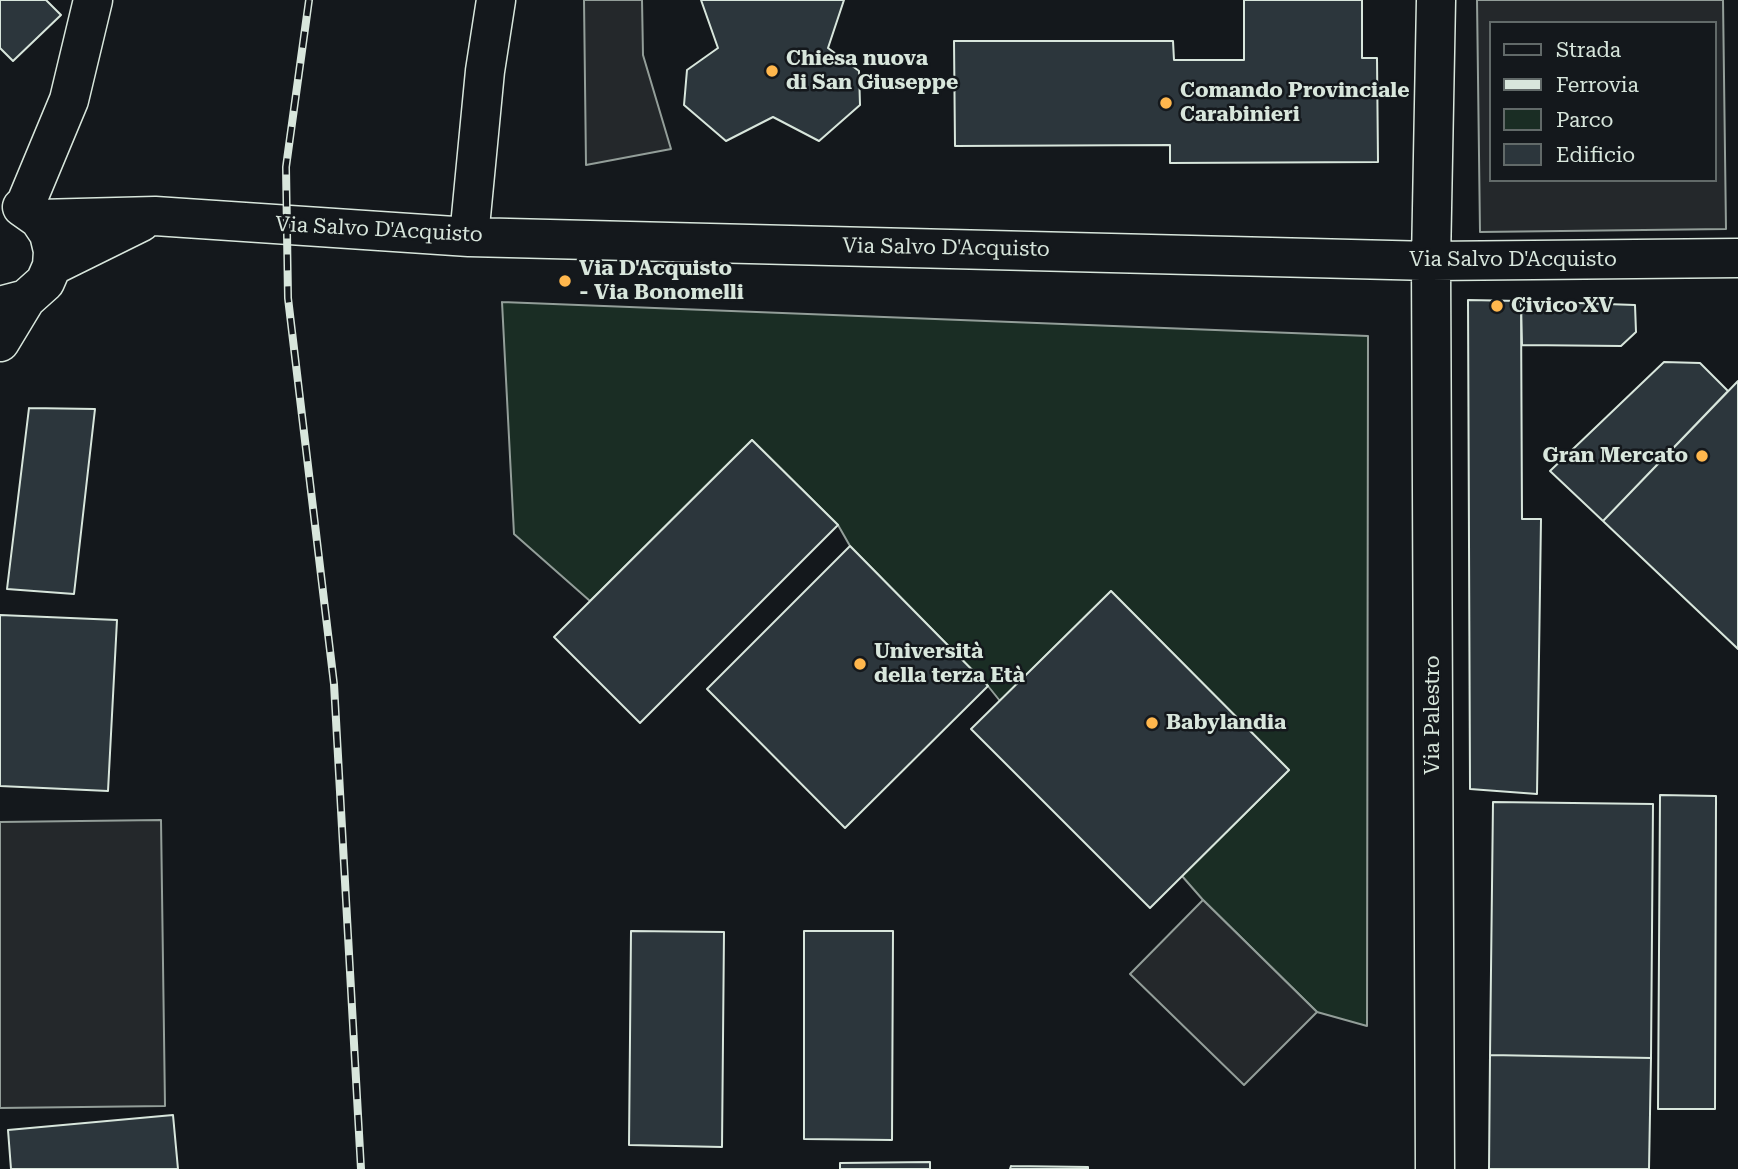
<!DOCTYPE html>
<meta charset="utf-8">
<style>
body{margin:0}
#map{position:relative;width:1738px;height:1169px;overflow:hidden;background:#14181c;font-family:"Roboto Serif",serif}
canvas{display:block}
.legend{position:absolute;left:1489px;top:21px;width:228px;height:161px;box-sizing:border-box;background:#14181c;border:2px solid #626a69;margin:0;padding:9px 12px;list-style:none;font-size:21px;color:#d8e6dc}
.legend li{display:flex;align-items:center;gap:14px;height:35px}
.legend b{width:35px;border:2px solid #626a69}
</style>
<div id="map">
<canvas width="1738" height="1169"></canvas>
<ul class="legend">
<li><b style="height:9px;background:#14181c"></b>Strada</li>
<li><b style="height:9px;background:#d8e6dc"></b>Ferrovia</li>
<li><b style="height:19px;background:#1a2d24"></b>Parco</li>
<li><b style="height:19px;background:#2c363c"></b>Edificio</li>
</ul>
</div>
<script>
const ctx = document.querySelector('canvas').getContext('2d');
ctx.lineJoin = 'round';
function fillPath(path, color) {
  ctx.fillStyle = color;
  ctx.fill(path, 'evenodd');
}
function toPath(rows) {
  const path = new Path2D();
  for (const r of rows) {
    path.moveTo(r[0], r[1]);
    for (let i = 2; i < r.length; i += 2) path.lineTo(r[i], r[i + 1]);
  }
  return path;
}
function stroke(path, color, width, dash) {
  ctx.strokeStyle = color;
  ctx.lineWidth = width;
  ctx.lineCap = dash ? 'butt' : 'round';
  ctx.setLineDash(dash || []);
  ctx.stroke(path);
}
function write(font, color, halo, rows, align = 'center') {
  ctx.font = font + ' "Roboto Serif",serif';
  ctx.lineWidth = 5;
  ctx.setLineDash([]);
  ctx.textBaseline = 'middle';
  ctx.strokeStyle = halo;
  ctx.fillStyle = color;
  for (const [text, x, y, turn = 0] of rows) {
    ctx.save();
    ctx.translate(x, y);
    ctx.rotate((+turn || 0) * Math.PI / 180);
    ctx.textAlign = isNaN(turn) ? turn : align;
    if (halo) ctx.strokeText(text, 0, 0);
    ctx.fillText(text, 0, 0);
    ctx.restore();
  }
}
const green = toPath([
 [502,302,1368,336,1367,1026,1317,1012,1203,900,1182,876,1289,770,1111,591,1000,701,988,686,850,546,838,525,752,440,590,601,514,534,502,302]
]);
const parking = toPath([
 [584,0,642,0,643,55,671,149,586,165,584,0],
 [1477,0,1723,0,1726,229,1480,232,1477,0],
 [1491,23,1715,23,1715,180,1491,180,1491,23],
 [161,820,165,1106,0,1108,0,822,161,820],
 [1203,900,1317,1012,1244,1085,1130,974,1203,900]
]);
const building = toPath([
 [0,0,46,0,61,15,13,61,0,48,0,0],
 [701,0,844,0,828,48,859,71,860,105,819,141,773,117,726,141,684,105,687,70,718,48,701,0],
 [1244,0,1362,0,1362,58,1377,58,1378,162,1170,163,1170,145,955,146,954,41,1173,41,1174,60,1244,60,1244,0],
 [1468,300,1521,301,1522,519,1541,519,1537,794,1470,789,1468,300],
 [1521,301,1635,305,1636,332,1621,346,1522,345,1521,301],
 [1664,362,1700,363,1728,391,1603,521,1550,471,1664,362],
 [1738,381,1738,649,1603,521,1738,381],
 [29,408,95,409,74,594,7,589,29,408],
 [752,440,838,525,640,723,554,637,752,440],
 [850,546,988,686,845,828,707,689,850,546],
 [1111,591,1289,770,1150,908,971,729,1111,591],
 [0,615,117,620,108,791,0,786,0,615],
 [1660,795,1716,796,1715,1109,1658,1109,1660,795],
 [1493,802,1653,804,1651,1058,1490,1055,1493,802],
 [631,931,724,932,722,1147,629,1145,631,931],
 [804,931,893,931,892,1140,804,1139,804,931],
 [1490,1055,1651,1058,1649,1169,1489,1169,1490,1055],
 [173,1115,178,1169,11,1169,8,1130,173,1115],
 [930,1162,930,1169,840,1169,840,1163,930,1162],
 [1011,1166,1088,1167,1088,1169,1010,1169,1011,1166]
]);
const minor = toPath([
 [24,208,69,100,93,0],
 [39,219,155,216,469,237,1431,261,1738,258],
 [469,237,485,71,496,0],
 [52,266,141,222],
 [0,306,26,299,45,282,52,266,53,251,49,234,39,219,22,207],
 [0,342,26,299],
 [1435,1169,1431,261,1436,0]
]);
const rail = toPath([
 [309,0,286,167,288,298,334,684,361,1169]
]);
const markers = [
 [772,71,7,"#ffb74d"],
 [1166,103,7,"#ffb74d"],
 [565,281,7,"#ffb74d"],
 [1497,306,7,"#ffb74d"],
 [1702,456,7,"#ffb74d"],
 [860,664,7,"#ffb74d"],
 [1152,723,7,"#ffb74d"]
];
const poiNames = [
 ["Chiesa nuova",786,59],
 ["di San Giuseppe",786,83],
 ["Comando Provinciale",1180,91],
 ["Carabinieri",1180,115],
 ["Via D'Acquisto",579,269],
 ["- Via Bonomelli",579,293],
 ["Civico XV",1511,306],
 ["Gran Mercato",1688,456,"right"],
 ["Università",874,652],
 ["della terza Età",874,676],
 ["Babylandia",1166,723]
];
const streetNames = [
 ["Via Salvo D'Acquisto",379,230,3],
 ["Via Salvo D'Acquisto",946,248,1],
 ["Via Salvo D'Acquisto",1513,260],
 ["Via Palestro",1433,715,-90]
];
fillPath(green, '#1a2d24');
stroke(green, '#939e99', 2);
fillPath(parking, '#24282b');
stroke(parking, '#939e99', 2);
fillPath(building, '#2c363c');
stroke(building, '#d8e6dc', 2);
stroke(minor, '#d8e6dc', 41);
stroke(minor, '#14181c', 38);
stroke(rail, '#d8e6dc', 8);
stroke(rail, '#14181c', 5, [16]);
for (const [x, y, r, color] of markers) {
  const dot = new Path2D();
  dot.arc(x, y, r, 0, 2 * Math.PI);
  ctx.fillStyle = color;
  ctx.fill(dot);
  stroke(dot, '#14181c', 2.5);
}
write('bold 21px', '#d8e6dc', '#14181c', poiNames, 'left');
write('21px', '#d8e6dc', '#14181c', streetNames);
</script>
